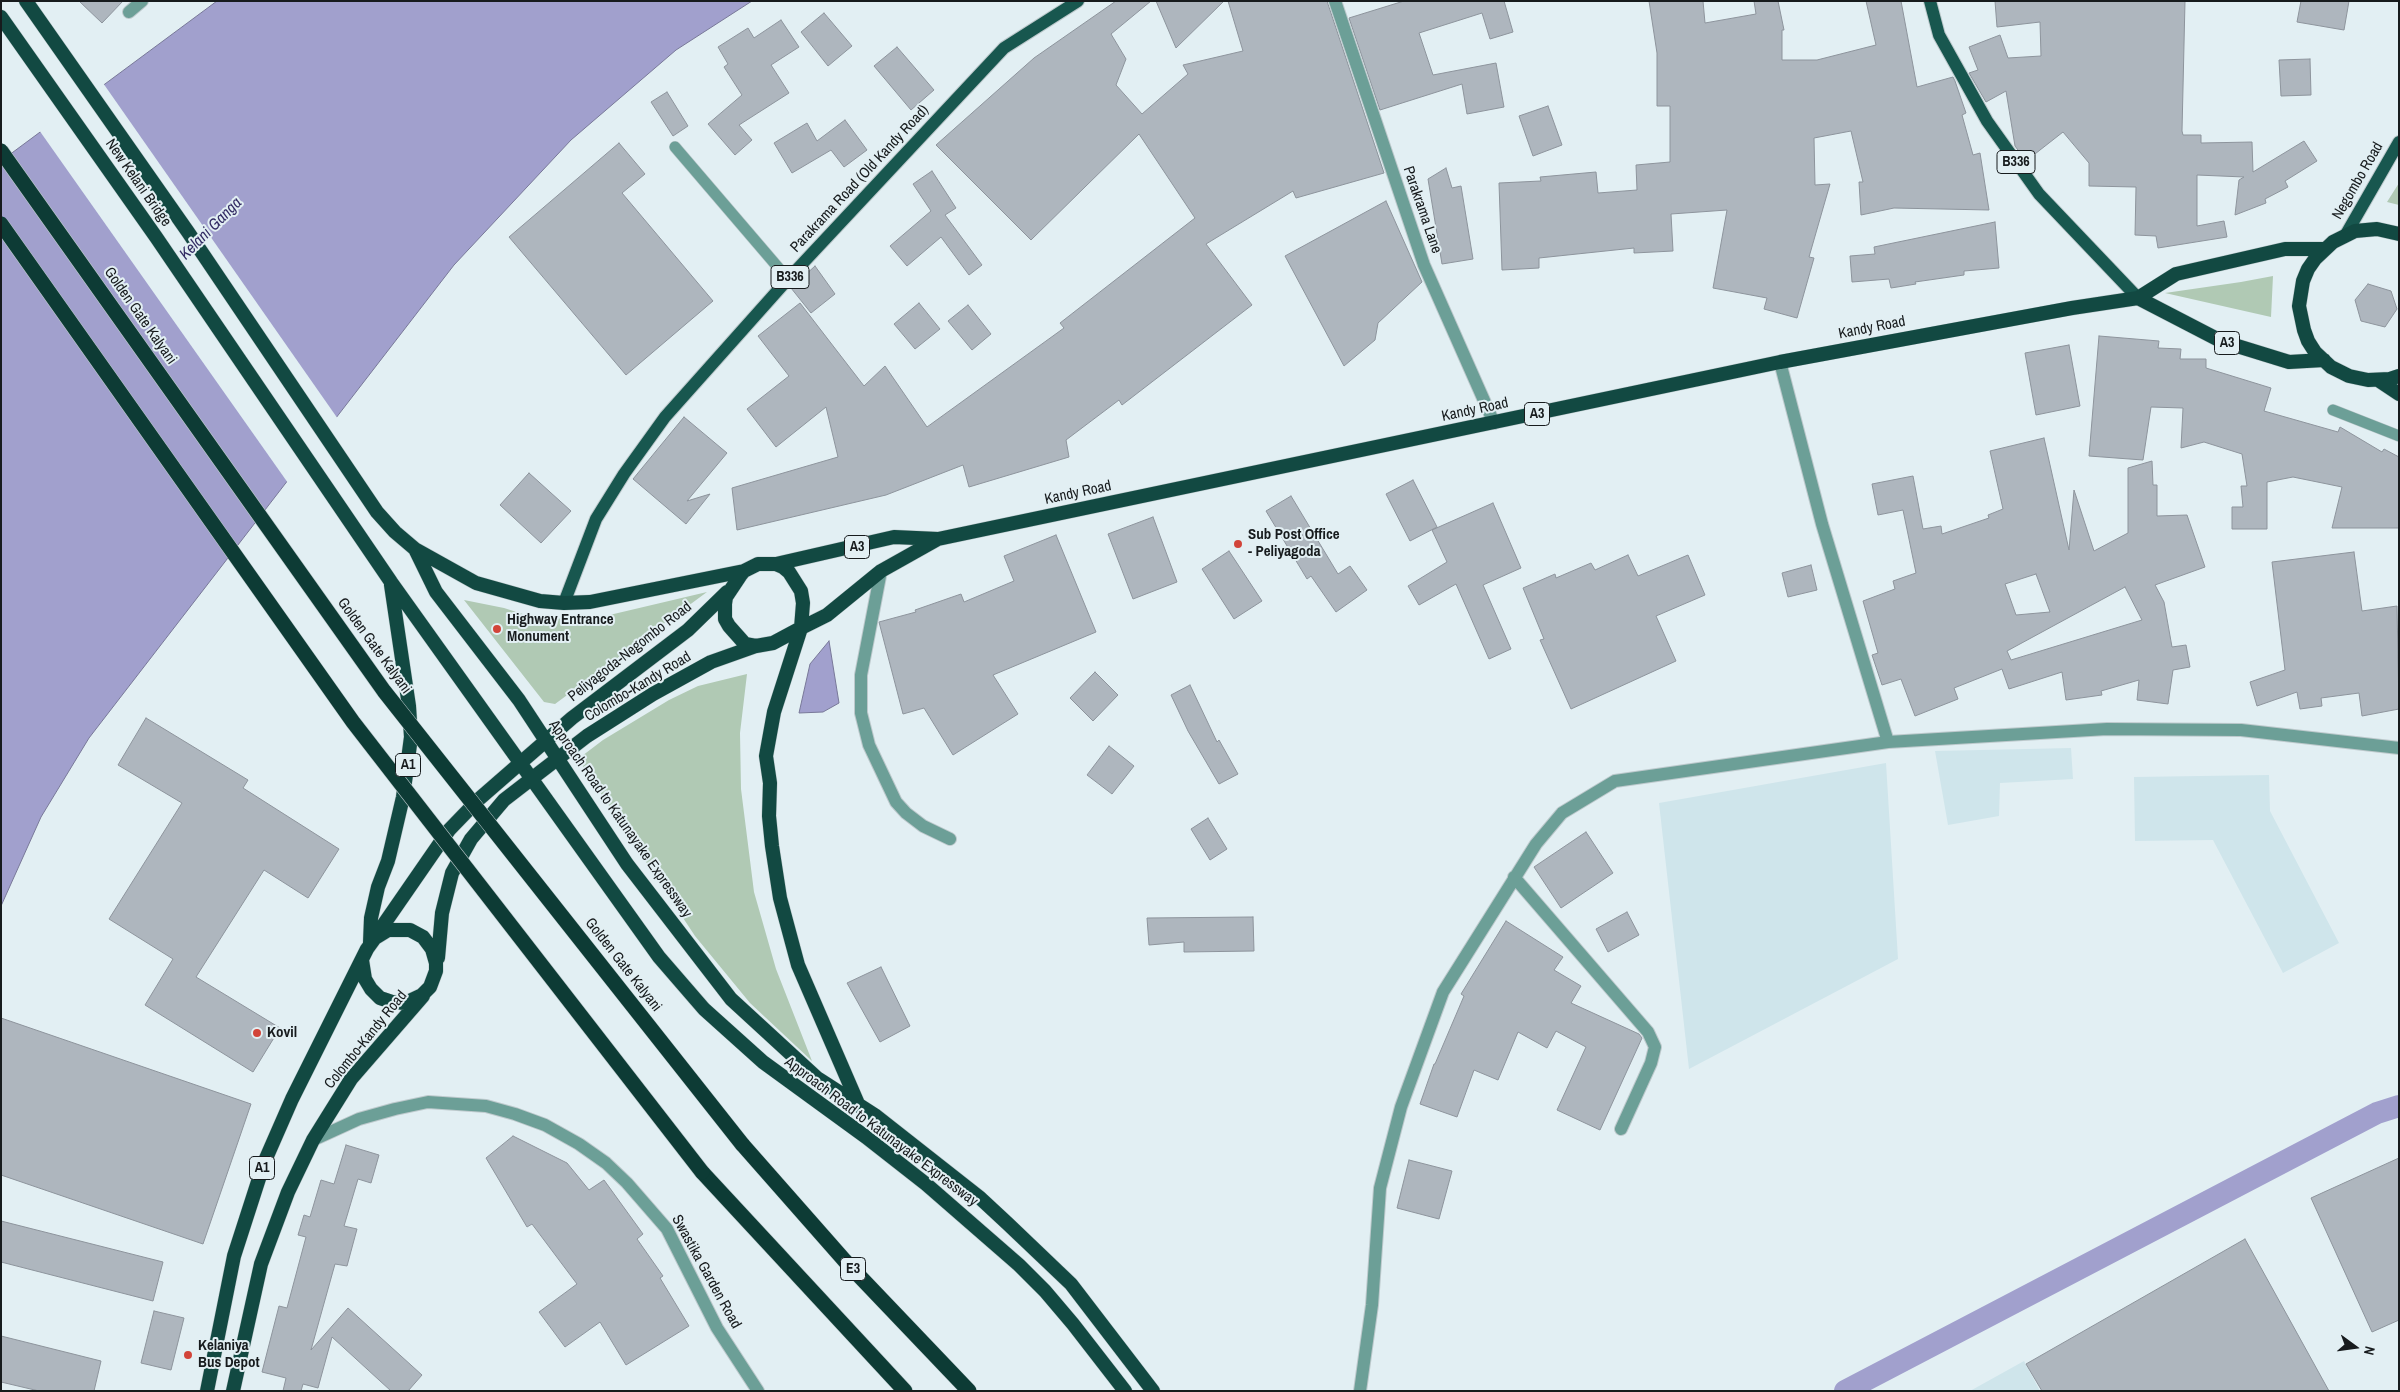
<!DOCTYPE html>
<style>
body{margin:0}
#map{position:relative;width:2400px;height:1392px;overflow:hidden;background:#e2eff3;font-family:"Archivo Narrow",sans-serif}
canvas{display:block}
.frame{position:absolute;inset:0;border:2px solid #171b1d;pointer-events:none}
.north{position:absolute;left:2330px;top:1322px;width:50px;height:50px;-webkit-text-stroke:4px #e2eff3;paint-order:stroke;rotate:104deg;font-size:14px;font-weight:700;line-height:20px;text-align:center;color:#171b1d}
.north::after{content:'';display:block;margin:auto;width:18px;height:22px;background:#171b1d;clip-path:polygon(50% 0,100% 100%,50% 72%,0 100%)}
</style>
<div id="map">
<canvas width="2400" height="1392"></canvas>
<div class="frame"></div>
<div class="north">N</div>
</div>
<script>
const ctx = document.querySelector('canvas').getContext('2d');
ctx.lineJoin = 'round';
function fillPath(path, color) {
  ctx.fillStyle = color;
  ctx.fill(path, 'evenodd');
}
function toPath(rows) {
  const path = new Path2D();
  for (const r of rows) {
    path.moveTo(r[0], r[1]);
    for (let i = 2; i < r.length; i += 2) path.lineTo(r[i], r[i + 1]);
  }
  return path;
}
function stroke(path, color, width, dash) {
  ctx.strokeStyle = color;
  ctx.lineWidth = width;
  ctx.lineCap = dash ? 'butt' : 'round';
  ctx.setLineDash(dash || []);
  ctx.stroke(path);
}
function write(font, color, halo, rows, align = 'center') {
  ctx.font = font + ' "Archivo Narrow",sans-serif';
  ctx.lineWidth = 4;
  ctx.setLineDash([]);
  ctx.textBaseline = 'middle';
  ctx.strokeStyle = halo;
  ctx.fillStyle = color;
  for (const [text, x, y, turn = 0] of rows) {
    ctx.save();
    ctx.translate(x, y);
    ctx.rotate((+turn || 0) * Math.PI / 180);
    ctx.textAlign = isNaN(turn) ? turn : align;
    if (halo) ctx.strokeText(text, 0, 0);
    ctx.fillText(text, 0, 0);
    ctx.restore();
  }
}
const built = toPath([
 [2071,748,2073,779,2000,783,1999,816,1948,825,1935,751],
 [1886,763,1898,959,1689,1069,1659,803],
 [2269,775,2270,811,2339,943,2283,973,2213,840,2135,841,2134,777],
 [2024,1361,2040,1391,1970,1391]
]);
const green = toPath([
 [2399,183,2399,205,2387,202],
 [2273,276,2271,317,2165,293,2241,282],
 [707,592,555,704,544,702,464,600,504,608,529,616,549,619,601,617],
 [747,674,740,733,741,789,754,892,776,969,812,1061,750,1003,695,936,578,759,603,740,669,700,698,686]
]);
const water = toPath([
 [217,1,752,1,676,50,571,140,454,265,89,738,41,817,1,906,1,161,217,1],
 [829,641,839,703,823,712,799,713,810,664,829,641]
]);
const pier = toPath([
 [103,83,338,419,288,483,39,130]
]);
const canal = toPath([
 [1845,1391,2377,1113,2399,1106]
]);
const building = toPath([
 [79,1,123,1,102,23,79,1],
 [1116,1,1151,1,1111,34,1126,59,1116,85,1142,114,1188,74,1183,65,1243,51,1228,1,1327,1,1384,173,1296,198,1293,191,1206,244,1252,305,1122,405,1119,400,1066,440,1069,457,969,487,963,465,886,495,737,530,732,488,838,457,826,407,776,447,747,409,789,376,758,336,800,303,864,386,885,366,927,427,1064,328,1060,323,1195,218,1139,134,1031,240,936,145,1034,58,1116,1],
 [1156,1,1224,1,1176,48,1156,1],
 [1404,1,1504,1,1513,32,1490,39,1482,13,1419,33,1433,75,1496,63,1504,107,1467,114,1462,84,1380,110,1349,18,1404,1],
 [1649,1,1703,1,1705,23,1756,14,1754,1,1778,1,1784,30,1782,30,1782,60,1817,60,1876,45,1866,1,1901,1,1917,87,1953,77,1955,81,1966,113,1962,115,1973,155,1980,153,1989,210,1894,208,1861,215,1859,182,1863,182,1851,131,1814,138,1815,185,1830,184,1809,257,1814,258,1797,318,1764,309,1767,298,1713,288,1727,210,1671,214,1673,251,1634,253,1634,248,1539,258,1539,268,1502,270,1499,183,1541,181,1540,177,1596,172,1598,193,1637,190,1636,165,1670,162,1670,106,1657,106,1657,53,1649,1],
 [1995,1,2185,1,2182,131,2183,135,2201,135,2201,143,2252,142,2253,172,2304,141,2317,161,2285,181,2288,187,2265,199,2266,203,2235,215,2239,180,2244,177,2197,175,2197,226,2224,221,2227,237,2158,248,2156,236,2135,235,2136,187,2089,186,2089,163,2063,132,2026,161,2015,146,2006,91,1986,102,1969,73,1978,70,1969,47,2000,35,2008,58,2041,56,2040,22,1997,27,1995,1],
 [2301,1,2349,1,2344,30,2297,22,2301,1],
 [824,13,852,46,828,66,801,32,824,13],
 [781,20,799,47,771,65,789,93,739,125,752,140,735,155,708,124,742,95,724,67,728,64,718,47,748,28,754,38,781,20],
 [897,47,934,90,911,110,874,66,897,47],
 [2310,59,2311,95,2281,96,2279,60,2310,59],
 [667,92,688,126,673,136,651,102,667,92],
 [1548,106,1562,145,1533,156,1519,116,1548,106],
 [845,120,867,150,844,167,831,150,792,173,774,143,807,123,817,141,845,120],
 [619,143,645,174,622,193,713,301,626,375,509,237,619,143],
 [1446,168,1452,188,1461,186,1473,259,1442,264,1428,179,1446,168],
 [932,171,956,208,945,215,982,265,969,275,941,237,907,266,890,246,931,211,913,184,932,171],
 [1386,201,1422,282,1378,323,1375,340,1344,366,1285,256,1386,201],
 [1995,222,1999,268,1964,271,1964,275,1915,282,1916,284,1891,288,1889,279,1852,282,1850,256,1875,254,1874,247,1995,222],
 [815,266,835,294,811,313,791,288,815,266],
 [2368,284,2391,291,2397,309,2385,327,2361,321,2355,300,2368,284],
 [919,303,940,329,915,349,894,324,919,303],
 [968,305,991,334,972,350,948,321,968,305],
 [2099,336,2159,341,2158,348,2181,349,2180,359,2206,359,2206,368,2271,388,2264,411,2338,432,2340,427,2382,452,2384,449,2399,457,2399,528,2332,528,2342,487,2293,477,2267,482,2267,529,2232,529,2232,507,2243,507,2241,486,2247,486,2242,454,2204,442,2181,448,2183,408,2151,407,2143,460,2089,456,2099,336],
 [2069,345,2080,406,2036,415,2025,353,2069,345],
 [684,417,727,453,687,501,710,494,686,524,633,479,684,417],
 [2044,438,2069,550,2074,490,2094,551,2128,533,2128,468,2152,461,2153,485,2157,485,2157,516,2187,515,2205,567,2155,585,2164,602,2172,647,2186,645,2190,667,2173,670,2168,704,2137,700,2139,680,2101,691,2102,695,2066,700,2062,672,2009,689,2002,669,1954,688,1958,699,1915,716,1901,679,1882,685,1872,655,1878,653,1863,601,1895,589,1893,581,1916,573,1903,510,1878,515,1872,484,1913,476,1923,529,1941,526,1942,534,1989,518,1988,515,2003,509,1990,451,2044,438],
 [2036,574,2050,612,2016,615,2005,584,2036,574],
 [2125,587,2142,620,2011,660,2007,651,2125,587],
 [529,473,571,511,541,543,500,505,529,473],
 [1413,480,1437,527,1410,541,1386,494,1413,480],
 [1291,496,1338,574,1350,566,1367,590,1336,612,1311,576,1307,579,1266,511,1291,496],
 [1493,503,1521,568,1483,585,1511,649,1489,659,1456,584,1419,605,1408,586,1447,562,1432,530,1493,503],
 [1153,517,1177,582,1133,599,1108,534,1153,517],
 [1056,535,1096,632,993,675,1018,714,953,755,924,708,903,714,879,622,916,612,915,610,961,594,964,602,1014,581,1004,556,1056,535],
 [1229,551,1262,601,1234,619,1202,569,1229,551],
 [2354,552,2362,611,2397,606,2399,709,2362,716,2359,693,2321,698,2322,706,2300,709,2297,692,2257,706,2250,682,2285,670,2272,562,2354,552],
 [1628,555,1638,576,1688,555,1705,595,1656,616,1676,661,1571,709,1540,640,1544,639,1523,588,1555,574,1556,578,1591,563,1595,570,1628,555],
 [1811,565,1817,590,1788,597,1782,573,1811,565],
 [1095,672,1118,695,1093,721,1070,698,1095,672],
 [1190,685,1217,742,1219,740,1238,774,1219,784,1188,731,1171,695,1190,685],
 [146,718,248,780,243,788,339,849,308,898,264,870,196,977,280,1028,253,1072,145,1005,173,959,109,919,182,803,118,765,146,718],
 [1109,746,1134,766,1112,794,1087,775,1109,746],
 [1208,818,1227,849,1210,860,1191,829,1208,818],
 [1586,832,1613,873,1561,908,1534,867,1586,832],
 [1627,912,1639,935,1608,952,1596,929,1627,912],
 [1253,917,1254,951,1184,952,1184,942,1149,945,1147,918,1253,917],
 [1506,921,1563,957,1554,970,1581,986,1571,1003,1639,1034,1642,1038,1600,1130,1557,1110,1586,1047,1556,1031,1547,1048,1518,1032,1498,1080,1474,1070,1457,1117,1420,1104,1434,1064,1435,1064,1464,996,1461,994,1506,921],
 [881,967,910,1026,880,1042,847,983,881,967],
 [1,1018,251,1104,203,1244,1,1175,1,1018],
 [513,1136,567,1163,589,1190,604,1180,643,1234,637,1239,663,1276,660,1278,689,1326,626,1365,600,1322,565,1347,539,1312,577,1284,532,1224,527,1227,486,1158,513,1136],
 [346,1145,379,1155,371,1183,358,1179,344,1226,357,1229,347,1266,335,1264,311,1350,348,1308,422,1375,408,1391,391,1391,332,1337,318,1388,303,1384,301,1391,283,1391,286,1378,262,1372,279,1306,287,1308,306,1237,298,1235,304,1215,310,1217,321,1180,334,1184,346,1145],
 [2399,1158,2399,1320,2372,1332,2311,1198,2399,1158],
 [1409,1160,1452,1171,1439,1219,1397,1208,1409,1160],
 [1,1221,163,1262,153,1301,1,1262,1,1221],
 [2245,1239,2329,1391,2042,1391,2026,1364,2245,1239],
 [154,1311,184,1318,171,1370,141,1363,154,1311],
 [1,1336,101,1361,94,1391,39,1391,1,1382,1,1336]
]);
const service = toPath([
 [675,147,788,279],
 [2333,410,2399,436]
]);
const minor = toPath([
 [1335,1,1424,265,1494,423],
 [129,12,142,1],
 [1780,362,1822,524,1888,742],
 [881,571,861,675,861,713,869,745,896,802,906,813,923,826,950,839],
 [1514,877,1648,1032,1655,1047,1651,1063,1621,1129],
 [313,1140,359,1119,395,1109,428,1102,486,1106,515,1114,545,1125,579,1144,606,1163,627,1183,667,1229,717,1328,758,1391],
 [1360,1391,1372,1305,1380,1188,1401,1107,1443,992,1536,844,1562,813,1615,781,1888,742,2107,729,2241,730,2399,748]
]);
const primary = toPath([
 [1930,1,1939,35,1987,121,2039,194,2138,298],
 [2345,236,2399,142],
 [564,603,596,519,624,474,665,417,788,279,1004,48,1078,1]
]);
const trunk = toPath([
 [26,1,188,232,377,512,395,532,415,549,476,583,540,601,564,603,590,602,744,571],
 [1,17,156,237,391,582,659,957,704,1009,763,1062,866,1137,926,1184,1019,1265,1045,1291,1073,1324,1125,1391],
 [2399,234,2377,229,2355,231,2333,242,2315,259,2308,269,2303,281,2299,306,2304,330,2308,341,2315,352,2331,367,2349,376,2368,380,2390,379,2399,376],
 [2138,298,2221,341,2289,362,2324,360],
 [2378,380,2399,394],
 [415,549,436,592,519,700,627,864,731,999,817,1078,876,1116,979,1197,1007,1223,1071,1284,1153,1391],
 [776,564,894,537,938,539,1780,362,2072,308,2138,298,2176,274,2285,249,2324,249],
 [375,937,449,830,479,799,572,718,688,630,727,592],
 [370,943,371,918,378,887,388,861,403,797,411,737,409,706,391,585],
 [438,958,442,913,452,873,471,839,504,800,587,736,653,694,711,662,756,646],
 [859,1106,798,965,780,898,772,846,769,816,770,783,766,756,774,712,801,628,803,603,801,591,789,572,783,567,776,564,758,564,744,571,740,576,726,597,725,604,725,619,729,626,745,644,756,646,773,643,801,628,827,615,881,571,938,539],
 [207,1391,234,1256,264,1163,292,1099,367,949,375,938,388,930,410,930,423,937,432,949,436,963,436,971,430,987,422,995,405,1003,392,1002,380,998,371,989,365,979,362,960],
 [233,1391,261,1264,288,1192,313,1140,351,1079,423,996]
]);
const motorway = toPath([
 [742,1144,845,1261,969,1391],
 [702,1172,905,1391]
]);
const motorwayBridge = toPath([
 [1,151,384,691,742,1144],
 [1,224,353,722,702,1172]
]);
const markers = [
 [1238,544,5,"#d24439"],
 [497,629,5,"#d24439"],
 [257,1033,5,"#d24439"],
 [188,1355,5,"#d24439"]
];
const shields = [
 [2016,162,38],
 [790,277,38],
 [2227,343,25],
 [1537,414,25],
 [857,547,25],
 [408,765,25],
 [262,1168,25],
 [853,1269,25]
];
const shieldNames = [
 ["B336",2016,162],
 ["B336",790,277],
 ["A3",2227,343],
 ["A3",1537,414],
 ["A3",857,547],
 ["A1",408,765],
 ["A1",262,1168],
 ["E3",853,1269]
];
const streetNames = [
 ["Parakrama Road (Old Kandy Road)",860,179,-47],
 ["Negombo Road",2358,181,-60],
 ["New Kelani Bridge",138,183,55],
 ["Parakrama Lane",1422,210,71],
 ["Golden Gate Kalyani",140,316,55],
 ["Kandy Road",1872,328,-11],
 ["Kandy Road",1475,410,-12],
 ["Kandy Road",1078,493,-12],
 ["Golden Gate Kalyani",374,646,54],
 ["Peliyagoda-Negombo Road",630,652,-38],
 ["Colombo-Kandy Road",638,687,-31],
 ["Approach Road to Katunayake Expressway",620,819,55],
 ["Golden Gate Kalyani",623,965,52],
 ["Colombo-Kandy Road",366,1040,-51],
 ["Approach Road to Katunayake Expressway",881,1132,37],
 ["Swastika Garden Road",706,1272,61]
];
const poiNames = [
 ["Sub Post Office",1248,535],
 ["- Peliyagoda",1248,552],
 ["Highway Entrance",507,620],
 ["Monument",507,637],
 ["Kovil",267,1033],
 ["Kelaniya",198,1346],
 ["Bus Depot",198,1363]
];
const waterNames = [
 ["Kelani Ganga",211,229,-45]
];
fillPath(built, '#cfe5eb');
fillPath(green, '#b0c9b4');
fillPath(water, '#a1a0cd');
stroke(water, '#787898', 1);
fillPath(pier, '#e2eff3');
stroke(canal, '#a1a0cd', 22);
fillPath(building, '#aeb6be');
stroke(building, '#8d949c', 1);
stroke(service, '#bdc9cc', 12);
stroke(minor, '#bdc9cc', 14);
stroke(primary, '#bdc9cc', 14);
stroke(trunk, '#bdc9cc', 15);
stroke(motorway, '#bdc9cc', 16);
stroke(service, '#6c9f97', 11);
stroke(minor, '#6c9f97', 12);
stroke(primary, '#18574f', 12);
stroke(trunk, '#124942', 14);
stroke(motorway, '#0d3b35', 15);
stroke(motorwayBridge, '#bdc9cc', 16, []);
stroke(motorwayBridge, '#0d3b35', 15);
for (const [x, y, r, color] of markers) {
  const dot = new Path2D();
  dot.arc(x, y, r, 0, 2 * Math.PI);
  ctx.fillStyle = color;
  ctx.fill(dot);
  stroke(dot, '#e2eff3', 2);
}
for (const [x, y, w] of shields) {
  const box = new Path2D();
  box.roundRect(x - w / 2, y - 11.5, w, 23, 4);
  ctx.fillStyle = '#e2eff3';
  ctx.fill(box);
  stroke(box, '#171b1d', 1);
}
write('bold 14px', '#171b1d', null, shieldNames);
write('15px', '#171b1d', '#e2eff3', streetNames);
write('bold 15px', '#171b1d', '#e2eff3', poiNames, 'left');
write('italic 16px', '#332c64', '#e2eff3', waterNames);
</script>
